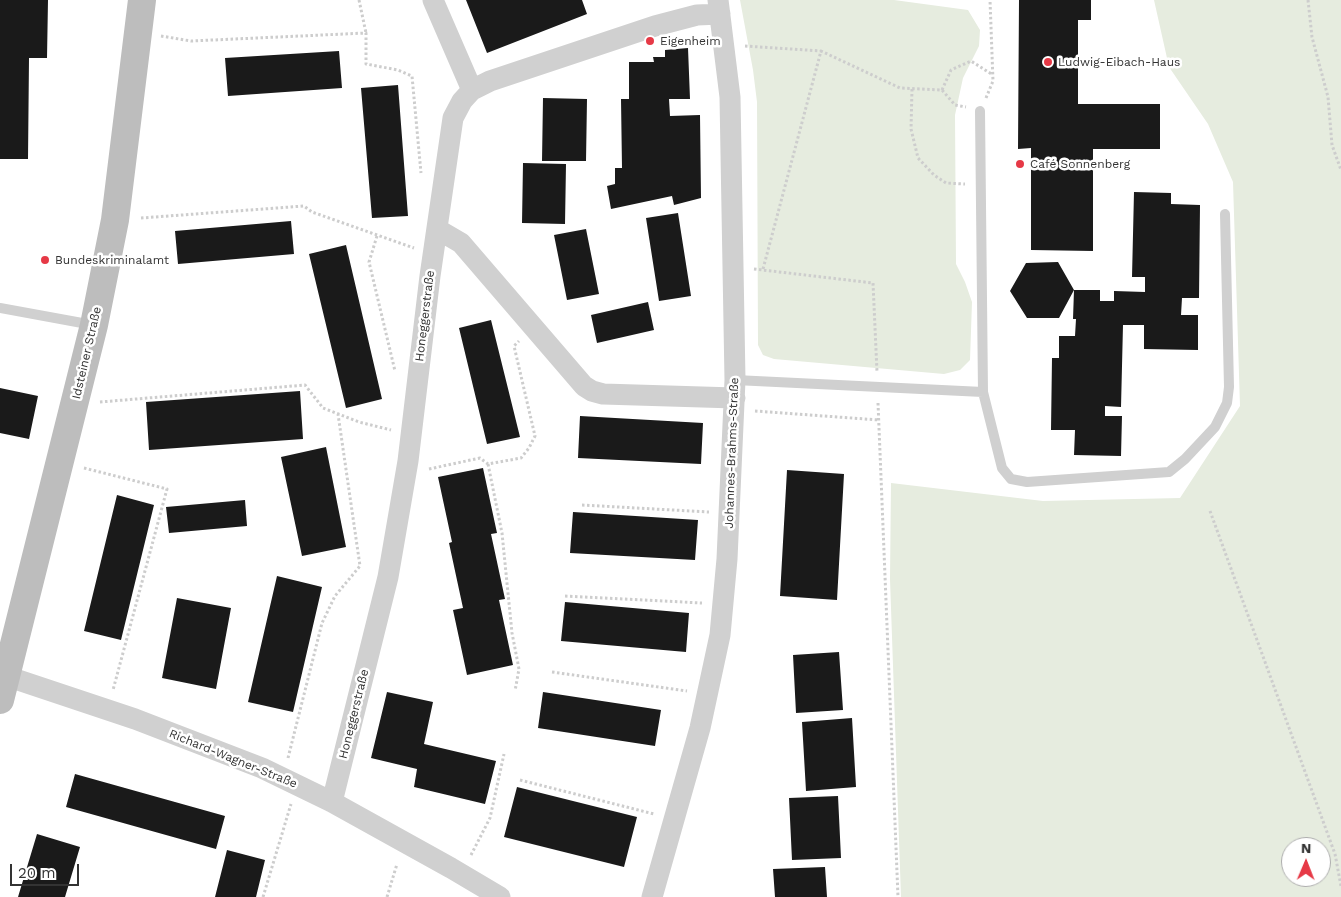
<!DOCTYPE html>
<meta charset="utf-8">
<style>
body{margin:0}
#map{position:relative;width:1341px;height:897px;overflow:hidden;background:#fff;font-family:"Work Sans",sans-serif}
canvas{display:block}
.north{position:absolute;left:1281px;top:837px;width:50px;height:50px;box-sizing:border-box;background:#fff;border:1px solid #adadad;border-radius:50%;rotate:1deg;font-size:14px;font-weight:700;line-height:20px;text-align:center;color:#333}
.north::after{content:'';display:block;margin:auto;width:18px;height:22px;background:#e63946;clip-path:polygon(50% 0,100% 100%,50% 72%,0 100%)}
.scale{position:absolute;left:10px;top:864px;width:69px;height:22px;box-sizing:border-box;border:2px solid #333;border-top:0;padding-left:6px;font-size:15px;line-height:18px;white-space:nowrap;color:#333;-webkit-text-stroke:4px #fff;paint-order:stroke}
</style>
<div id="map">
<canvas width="1341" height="897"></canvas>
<div class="north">N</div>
<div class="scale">20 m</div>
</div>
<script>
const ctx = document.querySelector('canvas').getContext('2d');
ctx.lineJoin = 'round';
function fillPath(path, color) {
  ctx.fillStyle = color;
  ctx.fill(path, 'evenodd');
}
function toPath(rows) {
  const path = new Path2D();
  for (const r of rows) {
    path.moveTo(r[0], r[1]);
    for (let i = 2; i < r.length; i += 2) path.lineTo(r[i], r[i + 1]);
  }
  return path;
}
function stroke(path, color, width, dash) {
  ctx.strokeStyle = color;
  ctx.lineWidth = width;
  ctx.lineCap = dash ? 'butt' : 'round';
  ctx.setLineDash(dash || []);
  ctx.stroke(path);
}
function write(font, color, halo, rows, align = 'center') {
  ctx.font = font + ' "Work Sans",sans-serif';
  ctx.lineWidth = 5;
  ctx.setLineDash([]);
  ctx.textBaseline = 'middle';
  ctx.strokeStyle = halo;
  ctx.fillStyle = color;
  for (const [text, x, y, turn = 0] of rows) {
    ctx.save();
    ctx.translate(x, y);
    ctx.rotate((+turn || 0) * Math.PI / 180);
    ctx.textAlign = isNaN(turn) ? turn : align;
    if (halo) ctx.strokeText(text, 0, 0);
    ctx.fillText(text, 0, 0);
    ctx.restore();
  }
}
const green = toPath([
 [740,0,894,0,968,10,980,30,979,46,963,78,955,115,956,264,965,282,972,302,970,360,960,370,944,374,774,359,763,355,758,345,757,102,753,70],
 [1154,0,1341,0,1341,897,901,897,890,579,891,483,1043,501,1180,498,1240,406,1233,182,1208,124,1169,67],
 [1291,847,1321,847,1321,877,1291,877]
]);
const building = toPath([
 [0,0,48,0,47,58,29,58,28,159,0,159],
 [466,0,582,0,587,14,487,53],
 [1019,0,1091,0,1091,20,1078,20,1078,104,1160,104,1160,149,1093,149,1093,251,1031,250,1031,148,1018,149],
 [688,48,690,99,669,99,670,116,700,115,701,198,674,205,672,196,611,209,607,186,615,184,615,168,622,168,621,99,629,99,629,62,654,62,653,57,665,57,665,50],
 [339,51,342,88,228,96,225,58],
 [398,85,408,216,372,218,361,88],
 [543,98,587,99,586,161,542,161],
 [523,163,566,164,565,224,522,223],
 [1134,192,1171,193,1171,204,1200,205,1199,298,1182,298,1181,315,1198,315,1198,350,1144,349,1144,325,1123,325,1121,407,1105,406,1105,416,1122,416,1121,456,1074,455,1075,430,1051,430,1052,358,1059,358,1059,336,1075,336,1076,319,1073,319,1074,290,1059,318,1027,318,1010,291,1026,263,1058,262,1074,290,1100,290,1100,301,1114,301,1114,291,1145,292,1145,277,1132,277],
 [678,213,691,296,659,301,646,218],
 [291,221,294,254,178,264,175,231],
 [586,229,599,294,567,300,554,235],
 [346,245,382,399,346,408,309,254],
 [648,302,654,330,597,343,591,315],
 [491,320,520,437,487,444,459,328],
 [0,388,38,396,29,439,0,433],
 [300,391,303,439,149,450,146,402],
 [580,416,703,423,701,464,578,458],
 [326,447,346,547,302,556,281,457],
 [483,468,497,533,491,534,505,599,499,600,513,665,467,675,453,610,463,608,449,543,452,542,438,477],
 [787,470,844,474,837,600,780,596],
 [117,495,154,505,121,640,84,631],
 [245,500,247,526,169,533,166,507],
 [573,512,698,520,695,560,570,553],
 [277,576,322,587,293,712,248,702],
 [177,598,231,608,216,689,162,678],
 [565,602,689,613,686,652,561,641],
 [839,652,843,710,796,713,793,655],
 [387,692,433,702,424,744,496,761,485,804,414,787,417,769,371,758],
 [543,692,661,710,655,746,538,728],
 [852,718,856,787,806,791,802,722],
 [75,774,225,816,216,849,66,807],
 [517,787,637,817,624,867,504,837],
 [838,796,841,858,792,860,789,798],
 [37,834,80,847,65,897,18,897],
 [227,850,265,860,256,897,215,897],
 [825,867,827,897,775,897,773,869]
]);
const path = toPath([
 [359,0,366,33],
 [1308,0,1312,37,1328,97,1332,145,1341,170],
 [161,36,191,41,366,33,366,64,398,70,412,76,421,173],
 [745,46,821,51],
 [912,89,911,129,918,158,934,175,946,183,965,184],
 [942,90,951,70,971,61,993,75],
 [986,98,993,81,990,0],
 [141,218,304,206,312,212,414,248],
 [377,236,369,262,395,371],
 [754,269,873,283,877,372],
 [763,269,821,51,900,88,942,90,955,105,966,107],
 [100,402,305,385,323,408,359,422,391,430],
 [878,403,898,897],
 [755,411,879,420],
 [488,464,502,533,512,633,519,669,515,691],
 [84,468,167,489,113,690],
 [429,469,480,458,488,464,521,458,529,448,535,436,514,346,519,341],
 [582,505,709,512],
 [1210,511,1335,854,1341,886],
 [565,596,702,603],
 [552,672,687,691],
 [288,758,322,623,335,596,360,566,338,414],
 [520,780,654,814],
 [471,855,490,818,504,754],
 [263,897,291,804],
 [387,897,397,864]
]);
const lane = toPath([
 [980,111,983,392],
 [0,308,93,325],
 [735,380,983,392,1002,468,1011,479,1027,482,1169,472,1185,459,1215,427,1227,403,1229,387,1225,214]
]);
const street = toPath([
 [433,0,472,90],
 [437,229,461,243,584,386,592,391,603,394,735,398],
 [0,674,135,719,262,768,332,802,451,868,500,897],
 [332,802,388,577,408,461,430,276,453,118,462,101,472,90,490,81,655,26,697,15,720,14],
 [652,897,700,728,720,635,727,559,735,380,730,97,718,0]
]);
const secondary = toPath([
 [0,700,94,325,115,220,142,0]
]);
const markers = [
 [650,41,5,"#e63946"],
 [1048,62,5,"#e63946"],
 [1020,164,5,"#e63946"],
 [45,260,5,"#e63946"]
];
const poiNames = [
 ["Eigenheim",660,41],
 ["Ludwig-Eibach-Haus",1058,62],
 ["Café Sonnenberg",1030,164],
 ["Bundeskriminalamt",55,260]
];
const streetNames = [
 ["Honeggerstraße",425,316,-83],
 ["Idsteiner Straße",87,353,-77],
 ["Johannes-Brahms-Straße",732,453,-88],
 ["Honeggerstraße",354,714,-76],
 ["Richard-Wagner-Straße",233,759,22]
];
fillPath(green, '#e6ecdf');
fillPath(building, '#1a1a1a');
stroke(path, '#cdcdcd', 3, [2.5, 2.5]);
stroke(lane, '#d0d0d0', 10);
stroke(street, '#d0d0d0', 21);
stroke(secondary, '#bdbdbd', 28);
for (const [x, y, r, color] of markers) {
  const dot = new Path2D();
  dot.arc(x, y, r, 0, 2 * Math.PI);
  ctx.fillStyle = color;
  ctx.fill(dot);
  stroke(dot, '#fff', 2);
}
write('12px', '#333', '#fff', poiNames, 'left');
write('12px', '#333', '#fff', streetNames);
</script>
